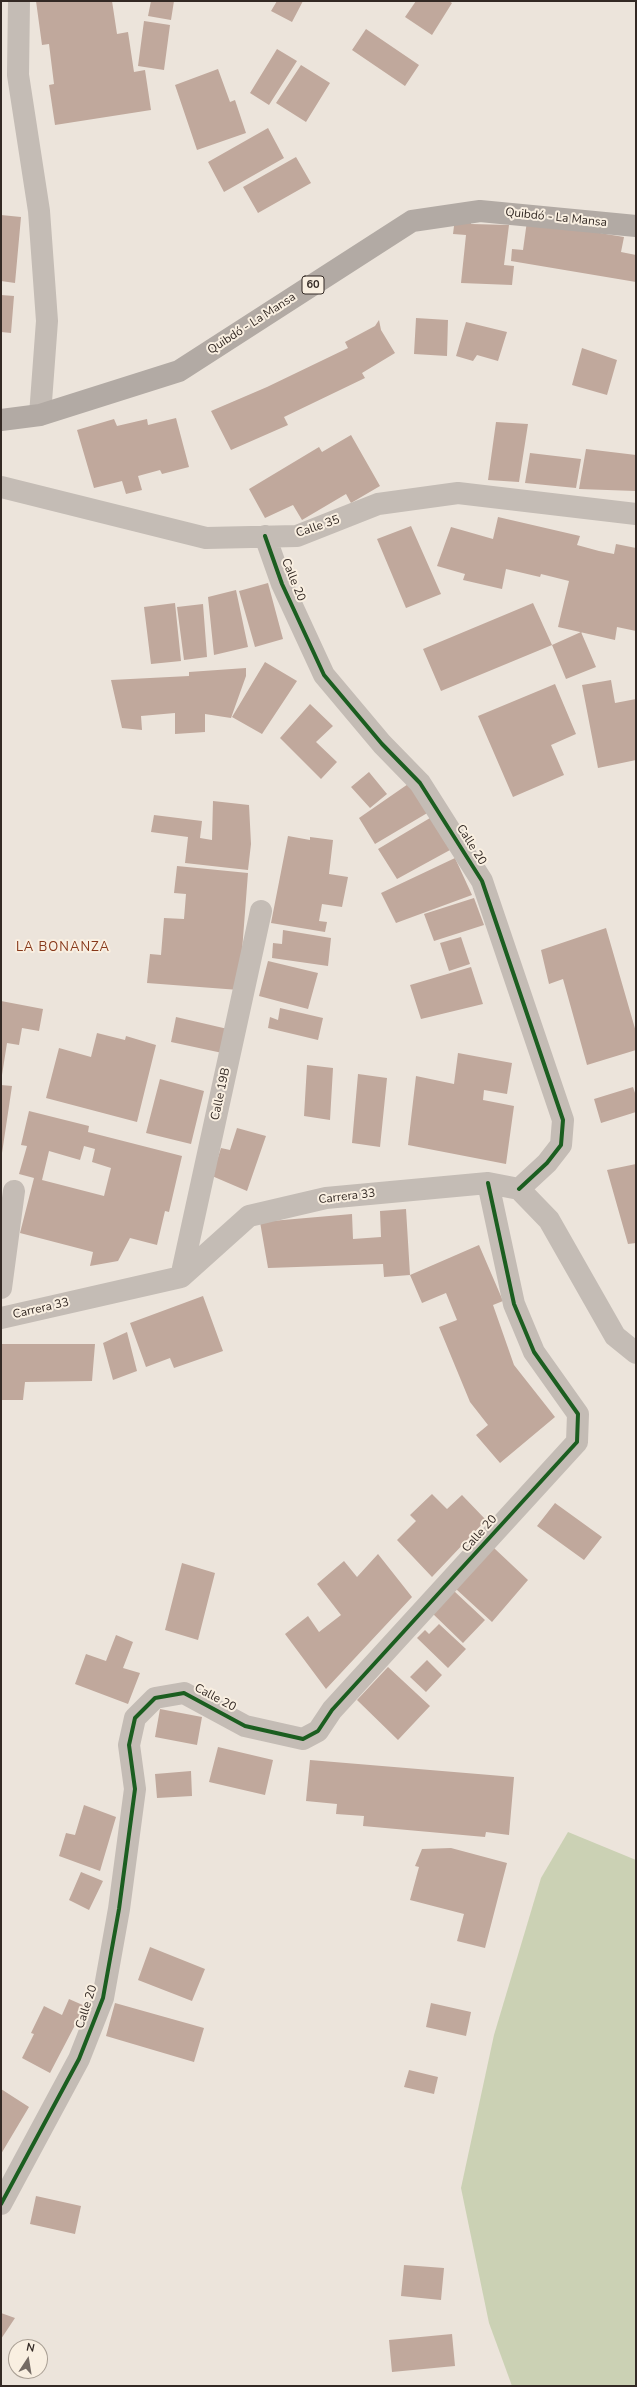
<!DOCTYPE html>
<meta charset="utf-8">
<style>
body{margin:0}
#map{position:relative;width:637px;height:2387px;overflow:hidden;background:#ece4db;font-family:"Nunito Sans",sans-serif}
canvas{display:block}
.frame{position:absolute;inset:0;border:2px solid #332924;pointer-events:none}
.north{position:absolute;left:8px;top:2339px;width:40px;height:40px;box-sizing:border-box;background:#f9efe1;border:1px solid #aaa095;border-radius:50%;rotate:12deg;font-size:11px;font-weight:700;line-height:16px;text-align:center;color:#332924}
.north::after{content:'';display:block;margin:auto;width:14px;height:18px;background:#746a64;clip-path:polygon(50% 0,100% 100%,50% 72%,0 100%)}
</style>
<div id="map">
<canvas width="637" height="2387"></canvas>
<div class="frame"></div>
<div class="north">N</div>
</div>
<script>
const ctx = document.querySelector('canvas').getContext('2d');
ctx.lineJoin = 'round';
function fillPath(path, color) {
  ctx.fillStyle = color;
  ctx.fill(path, 'evenodd');
}
function toPath(rows) {
  const path = new Path2D();
  for (const r of rows) {
    path.moveTo(r[0], r[1]);
    for (let i = 2; i < r.length; i += 2) path.lineTo(r[i], r[i + 1]);
  }
  return path;
}
function stroke(path, color, width, dash) {
  ctx.strokeStyle = color;
  ctx.lineWidth = width;
  ctx.lineCap = dash ? 'butt' : 'round';
  ctx.setLineDash(dash || []);
  ctx.stroke(path);
}
function write(font, color, halo, rows, align = 'center') {
  ctx.font = font + ' "Nunito Sans",sans-serif';
  ctx.lineWidth = 4;
  ctx.setLineDash([]);
  ctx.textBaseline = 'middle';
  ctx.strokeStyle = halo;
  ctx.fillStyle = color;
  for (const [text, x, y, turn = 0] of rows) {
    ctx.save();
    ctx.translate(x, y);
    ctx.rotate((+turn || 0) * Math.PI / 180);
    ctx.textAlign = isNaN(turn) ? turn : align;
    if (halo) ctx.strokeText(text, 0, 0);
    ctx.fillText(text, 0, 0);
    ctx.restore();
  }
}
const green = toPath([
 [568,1832,636,1860,636,2386,512,2386,489,2323,461,2188,494,2035,541,1878]
]);
const building = toPath([
 [36,1,112,1,117,34,128,32,134,72,145,70,151,110,55,125,49,85,54,84,49,44,42,45],
 [151,1,174,1,171,20,148,16],
 [277,1,303,1,292,22,271,11],
 [416,1,449,1,452,3,432,35,405,17],
 [144,21,170,25,164,70,138,66],
 [366,29,419,65,405,86,352,50],
 [277,49,297,61,269,105,250,93],
 [301,65,330,83,306,122,276,103],
 [218,69,230,102,235,100,246,133,197,150,175,85],
 [268,128,284,158,224,192,208,162],
 [296,157,311,183,258,213,243,187],
 [1,215,21,217,15,283,1,281],
 [455,218,471,218,471,224,509,225,504,265,514,266,512,285,461,283,466,235,453,234],
 [527,221,624,237,621,252,636,255,636,282,511,261,512,249,523,250],
 [1,295,14,296,11,333,1,332],
 [416,318,448,320,447,356,414,354],
 [379,320,381,330,395,353,362,373,365,378,284,417,288,425,231,450,211,411,267,387,348,348,345,342,375,326],
 [466,322,507,332,498,361,477,355,473,361,456,356],
 [582,348,617,360,607,395,572,385],
 [176,418,189,467,162,474,160,470,138,476,142,490,126,494,122,481,94,488,77,430,114,419,117,426,147,419,148,425],
 [496,422,528,424,519,482,488,480],
 [351,435,380,486,351,503,346,494,302,520,293,505,265,518,249,489,319,447,322,452],
 [586,449,636,455,636,491,579,489],
 [530,453,581,459,576,488,525,483],
 [498,517,580,536,577,545,599,551,614,554,616,544,636,548,636,631,617,627,615,640,558,627,569,581,541,574,540,577,506,569,502,589,463,580,465,574,437,566,451,527,493,539],
 [411,526,441,594,406,608,377,539],
 [268,583,283,639,255,647,239,591],
 [236,590,248,647,214,655,208,597],
 [175,603,181,661,151,664,144,607],
 [533,603,552,645,441,691,423,649],
 [203,604,207,657,184,660,177,607],
 [581,632,596,667,566,679,552,645],
 [265,662,297,681,262,734,232,717],
 [246,668,246,676,231,718,205,714,205,732,175,734,175,713,141,716,142,730,122,728,111,680,189,676,189,672],
 [611,680,615,703,636,699,636,760,598,768,582,685],
 [555,684,576,734,551,745,564,775,513,797,478,716],
 [310,704,333,726,316,742,337,762,321,779,280,738],
 [369,772,387,794,370,808,351,787],
 [411,782,429,812,375,844,359,818],
 [213,801,249,805,251,844,248,870,185,863,188,837,151,832,154,815,202,821,200,838,212,840],
 [430,818,450,850,397,879,378,849],
 [288,836,310,840,310,837,333,840,329,874,348,877,342,907,322,904,319,921,327,922,325,932,271,923],
 [455,858,472,895,396,923,381,893],
 [177,866,248,873,239,990,147,983,150,954,161,955,164,918,184,919,186,894,174,893],
 [474,898,484,925,434,941,424,914],
 [606,928,636,1032,636,1050,587,1065,563,979,549,984,541,950],
 [283,930,331,938,328,966,272,958,273,943,282,944],
 [461,937,470,964,449,971,440,943],
 [268,961,318,973,308,1009,259,996],
 [471,967,483,1004,421,1019,410,985],
 [1,1001,43,1009,39,1031,22,1028,19,1045,7,1043,2,1075],
 [280,1008,323,1018,318,1040,268,1028,270,1017,278,1020],
 [176,1017,232,1030,227,1054,171,1042],
 [97,1033,125,1040,126,1036,156,1045,137,1122,46,1098,59,1048,91,1057],
 [458,1053,512,1063,507,1094,484,1090,483,1100,514,1106,506,1164,408,1145,416,1076,454,1084],
 [307,1065,333,1068,330,1120,304,1116],
 [358,1074,387,1078,380,1147,352,1143],
 [160,1079,204,1091,191,1144,146,1133],
 [1,1085,12,1086,2,1153,1,1153],
 [633,1087,636,1096,636,1112,601,1123,594,1099],
 [29,1111,89,1126,88,1132,182,1156,169,1212,165,1211,157,1245,130,1238,118,1261,90,1266,93,1252,20,1233,34,1178,19,1174,27,1146,21,1145],
 [84,1146,95,1149,92,1162,111,1168,104,1196,42,1180,49,1151,80,1160],
 [237,1128,266,1136,247,1191,212,1176,221,1148,230,1150],
 [636,1164,636,1243,628,1244,607,1170],
 [406,1209,410,1275,479,1245,503,1301,493,1305,514,1365,555,1417,500,1463,476,1435,488,1425,470,1402,439,1327,457,1320,446,1293,422,1303,410,1275,384,1277,383,1264,268,1268,260,1222,352,1214,353,1239,381,1237,380,1211],
 [203,1296,223,1351,174,1368,170,1358,146,1367,130,1323],
 [127,1332,137,1371,113,1380,103,1343],
 [1,1344,95,1344,92,1381,25,1382,23,1400,1,1400],
 [432,1494,447,1509,462,1495,486,1520,432,1577,397,1540,416,1521,410,1515],
 [555,1503,602,1537,584,1560,537,1526],
 [494,1548,528,1580,492,1622,456,1589],
 [378,1554,412,1597,326,1689,285,1634,308,1616,319,1632,341,1615,317,1584,344,1561,357,1577],
 [182,1563,215,1573,198,1640,165,1630],
 [454,1591,485,1620,463,1643,432,1613],
 [439,1624,466,1649,448,1668,417,1638,425,1630,429,1634],
 [116,1635,133,1642,123,1668,140,1673,128,1704,75,1684,86,1654,106,1661],
 [427,1660,442,1675,426,1692,410,1677],
 [388,1667,430,1706,398,1740,357,1700],
 [160,1709,202,1717,197,1745,155,1737],
 [218,1747,273,1760,265,1795,209,1782],
 [310,1760,514,1777,509,1835,486,1832,485,1837,363,1826,364,1816,336,1814,337,1804,306,1801],
 [191,1771,192,1796,157,1798,155,1774],
 [84,1805,116,1817,100,1871,59,1856,66,1833,75,1835],
 [451,1848,507,1863,485,1948,457,1941,464,1914,410,1900,419,1867,415,1866,422,1849],
 [81,1872,103,1881,89,1910,69,1900],
 [150,1947,205,1969,192,2001,138,1980],
 [69,1999,85,2006,50,2073,22,2058,34,2034,31,2033,44,2006,62,2015],
 [115,2003,204,2028,194,2062,106,2036],
 [431,2003,471,2012,466,2036,426,2027],
 [409,2070,438,2077,434,2094,404,2087],
 [1,2089,29,2107,1,2154],
 [36,2196,81,2206,75,2234,30,2224],
 [404,2265,444,2268,441,2300,401,2296],
 [1,2313,15,2318,1,2339],
 [452,2334,455,2366,392,2372,389,2340]
]);
const minor = toPath([
 [19,1,18,75,39,211,47,321,40,415],
 [1,487,206,538,297,536,378,504,458,493,636,514],
 [265,536,282,584,324,675,382,744,420,783,482,881,563,1120,561,1145,547,1163,519,1189],
 [181,1277,261,911],
 [1,1288,14,1191],
 [1,1318,181,1277,249,1216,326,1198,488,1183,519,1189,549,1220,615,1336,636,1353],
 [1,2204,79,2059,103,1998,119,1909,135,1789,129,1745,135,1718,155,1698,184,1693,245,1726,303,1739,318,1731,332,1710,577,1442,578,1414,534,1352,514,1304,488,1183]
]);
const major = toPath([
 [1,420,40,415,179,371,412,221,480,211,636,226]
]);
const cycleway = toPath([
 [265,536,282,584,324,675,382,744,420,783,482,881,563,1120,561,1145,547,1163,519,1189],
 [1,2204,79,2059,103,1998,119,1909,135,1789,129,1745,135,1718,155,1698,184,1693,245,1726,303,1739,318,1731,332,1710,577,1442,578,1414,534,1352,514,1304,488,1183]
]);
const shields = [
 [313,285,22]
];
const shieldNames = [
 ["60",313,285]
];
const streetNames = [
 ["Quibdó - La Mansa",556,218,6],
 ["Quibdó - La Mansa",252,324,-33],
 ["Calle 35",318,527,-19],
 ["Calle 20",293,580,68],
 ["Calle 20",471,845,58],
 ["Calle 19B",221,1094,-78],
 ["Carrera 33",347,1197,-7],
 ["Carrera 33",41,1309,-13],
 ["Calle 20",480,1534,-48],
 ["Calle 20",215,1698,28],
 ["Calle 20",87,2007,-72]
];
const neighbourhoodNames = [
 ["LA BONANZA",63,948]
];
fillPath(green, '#cbd1b4');
fillPath(building, '#c0a89c');
stroke(minor, '#c4bcb5', 22);
stroke(major, '#b2aaa4', 22);
stroke(cycleway, '#1b5e20', 4);
for (const [x, y, w] of shields) {
  const box = new Path2D();
  box.roundRect(x - w / 2, y - 9, w, 18, 3);
  ctx.fillStyle = '#f9efe1';
  ctx.fill(box);
  stroke(box, '#332924', 1);
}
write('bold 11px', '#332924', null, shieldNames);
write('12px', '#332924', '#f9efe1', streetNames);
ctx.letterSpacing = '1px';
write('13px', '#863719', '#f9efe1', neighbourhoodNames);
ctx.letterSpacing = '0px';
</script>
